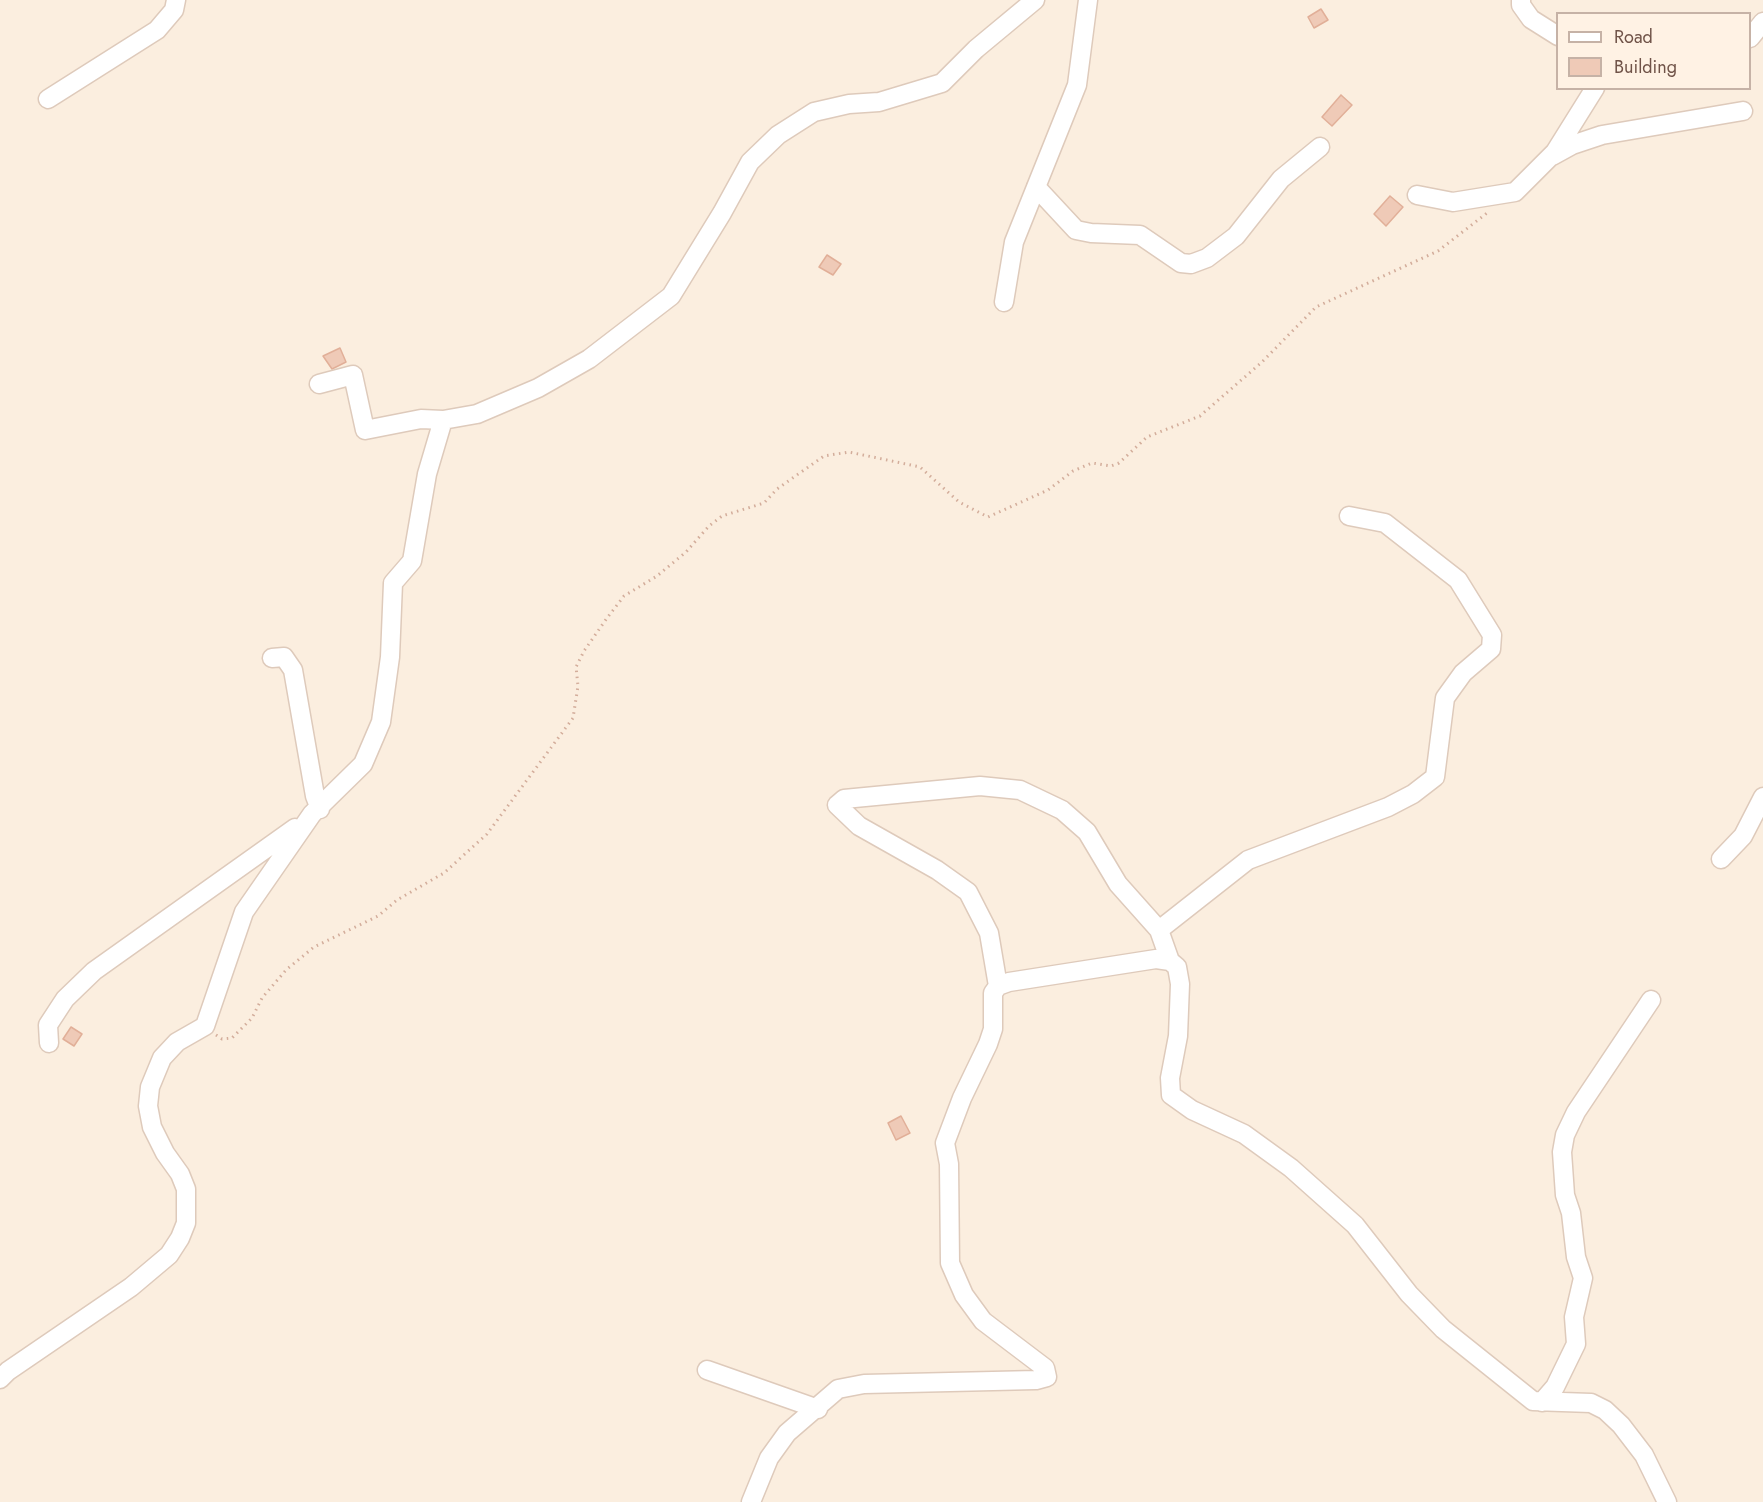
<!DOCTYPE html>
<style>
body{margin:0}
#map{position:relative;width:1763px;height:1502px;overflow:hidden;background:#fbeedf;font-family:Jost,sans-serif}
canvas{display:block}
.legend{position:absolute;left:1556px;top:12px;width:195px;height:78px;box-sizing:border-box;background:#fff2e4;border:2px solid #c6b2a6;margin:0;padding:8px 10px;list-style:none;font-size:18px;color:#705348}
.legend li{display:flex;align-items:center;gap:12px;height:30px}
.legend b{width:30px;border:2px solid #c6b2a6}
</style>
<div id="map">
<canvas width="1763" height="1502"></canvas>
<ul class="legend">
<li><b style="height:8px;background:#fff"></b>Road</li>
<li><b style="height:16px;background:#efcab7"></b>Building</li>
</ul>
</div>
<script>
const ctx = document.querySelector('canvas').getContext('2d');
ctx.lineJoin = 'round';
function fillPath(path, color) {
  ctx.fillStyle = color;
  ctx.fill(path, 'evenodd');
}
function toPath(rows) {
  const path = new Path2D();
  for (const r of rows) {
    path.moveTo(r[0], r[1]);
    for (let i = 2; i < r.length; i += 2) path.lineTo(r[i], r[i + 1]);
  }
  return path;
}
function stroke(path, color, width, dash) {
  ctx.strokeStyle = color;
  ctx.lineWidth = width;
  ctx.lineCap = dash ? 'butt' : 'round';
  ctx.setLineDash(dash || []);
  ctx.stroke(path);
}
const building = toPath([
 [1321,9,1328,20,1314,28,1308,17,1321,9],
 [1341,95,1352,105,1332,126,1322,117,1341,95],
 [1390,196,1403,207,1386,226,1374,214,1390,196],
 [827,255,841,264,833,275,819,267,827,255],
 [340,348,346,362,332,369,323,356,340,348],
 [71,1027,82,1034,74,1046,63,1039,71,1027],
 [901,1116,910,1133,896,1140,888,1123,901,1116]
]);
const path = toPath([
 [216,1035,222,1039,232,1038,252,1018,262,998,286,970,314,947,378,916,397,900,444,873,487,834,573,718,578,686,576,667,584,651,607,618,624,596,657,576,686,552,709,526,722,516,764,503,777,489,824,456,849,452,920,467,959,502,988,517,1048,490,1073,471,1092,463,1111,466,1119,463,1147,437,1200,416,1262,362,1316,307,1438,251,1487,213]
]);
const street = toPath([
 [1521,0,1521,5,1531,19,1558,36],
 [1750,38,1763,22],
 [48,99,157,30,174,10,176,0],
 [1552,156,1572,145,1602,135,1743,111],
 [1036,187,1076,230,1091,233,1140,235,1181,263,1191,264,1207,258,1236,236,1281,179,1320,147],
 [1417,195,1453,202,1515,192,1555,152,1595,88],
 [1004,302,1014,242,1077,85,1088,0],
 [319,384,353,375,365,430,421,419,443,420,477,414,538,388,589,359,671,296,722,213,750,162,778,135,814,112,849,104,879,102,942,83,976,49,1035,0],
 [272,658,284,657,293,670,315,796,320,809],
 [1721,859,1743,836,1763,797],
 [1159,930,1248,860,1388,807,1413,794,1435,777,1445,698,1463,673,1491,649,1492,635,1458,580,1385,523,1349,516],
 [998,986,989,933,968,892,937,870,859,826,837,805,844,799,980,786,1020,790,1062,810,1087,832,1118,884,1159,930,1170,961],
 [49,1043,48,1025,65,999,94,971,295,828],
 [707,1370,818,1409],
 [0,1379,8,1371,131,1287,169,1255,180,1238,186,1223,186,1189,180,1174,165,1153,152,1127,148,1106,150,1087,162,1058,177,1042,205,1026,244,912,312,814,363,764,381,722,390,657,393,583,412,561,427,474,443,420],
 [1542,1402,1555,1387,1576,1344,1574,1317,1583,1278,1576,1257,1571,1213,1565,1195,1562,1152,1565,1135,1576,1112,1651,1000],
 [751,1502,769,1458,787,1433,838,1389,864,1384,1036,1380,1047,1377,1045,1368,983,1321,964,1295,950,1263,949,1164,945,1143,962,1098,988,1044,993,1029,993,993,998,986,1009,982,1156,959,1170,961,1177,967,1180,984,1178,1036,1170,1078,1171,1095,1192,1110,1244,1134,1291,1168,1355,1225,1409,1294,1443,1329,1533,1401,1591,1403,1605,1410,1621,1425,1644,1455,1667,1502]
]);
fillPath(building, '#efcab7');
stroke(building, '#e1af98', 1.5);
stroke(street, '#decabb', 21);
stroke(path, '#d3ad9b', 3, [1.5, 4.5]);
stroke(street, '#fff', 18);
</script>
